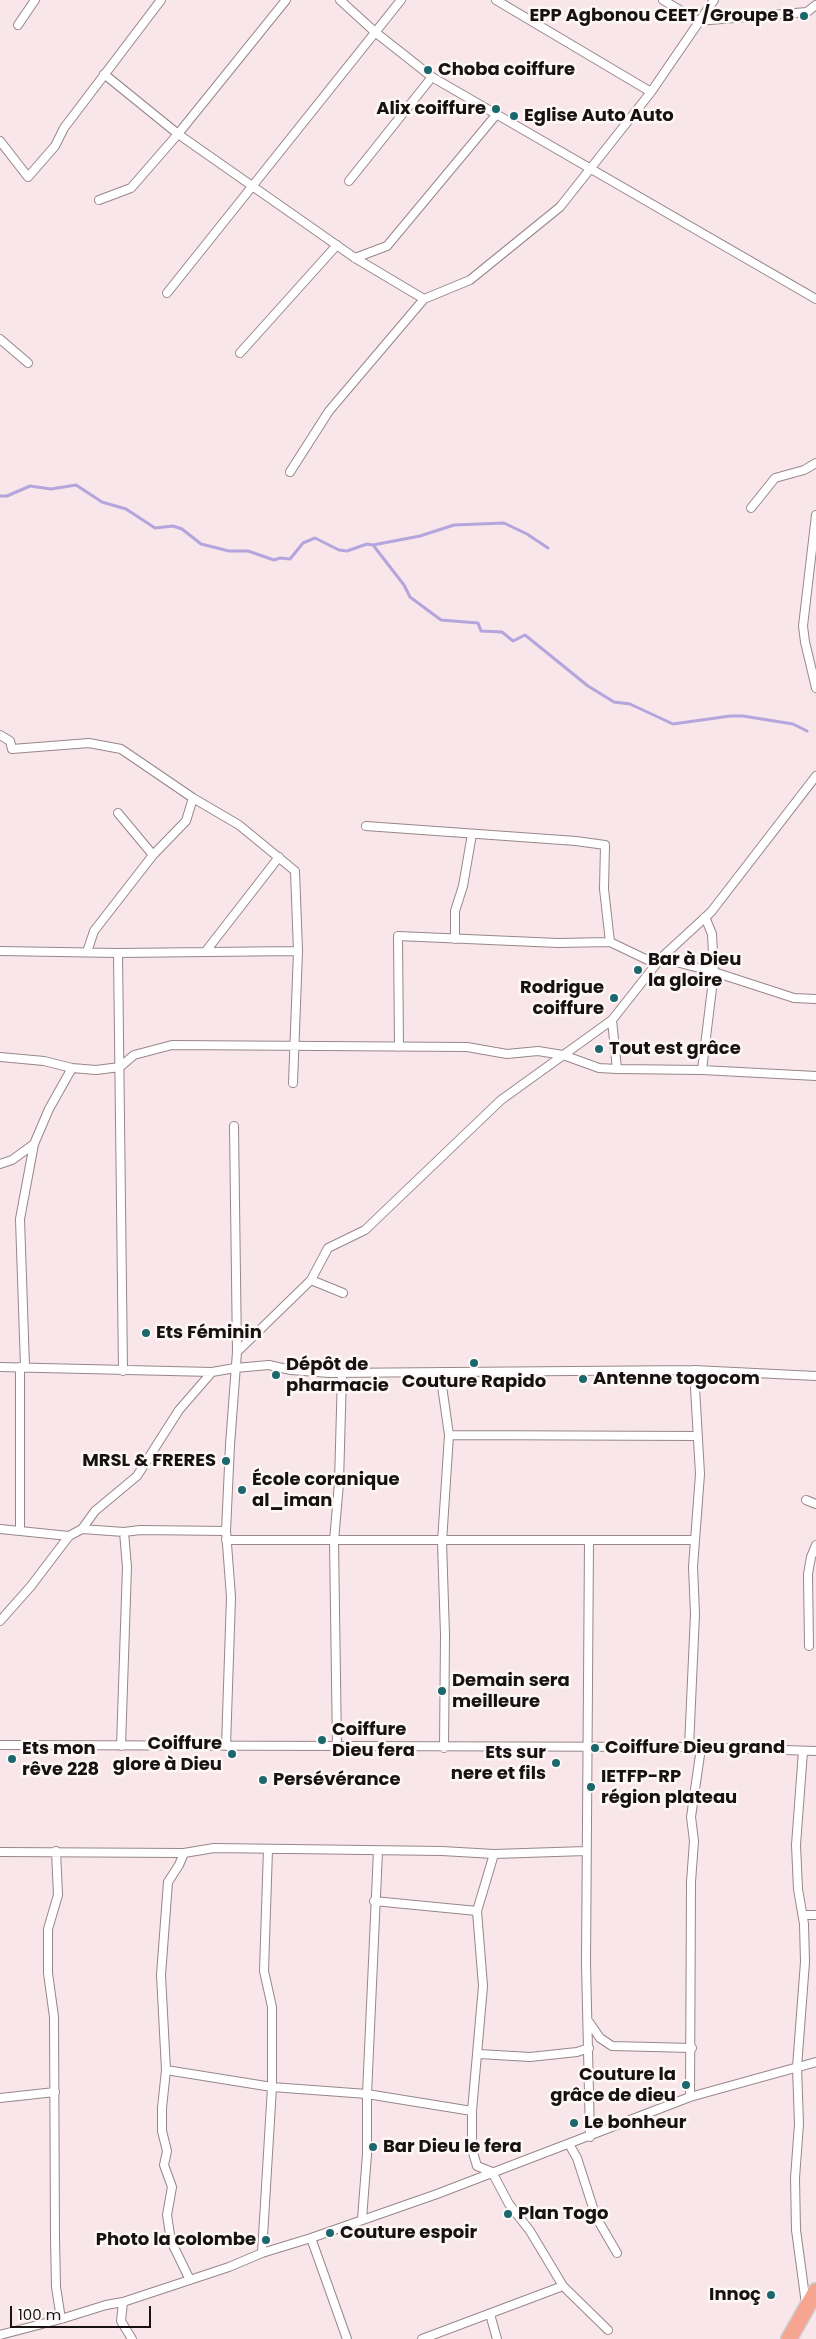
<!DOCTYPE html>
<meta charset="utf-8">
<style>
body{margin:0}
#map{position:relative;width:816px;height:2339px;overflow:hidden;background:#f9e6ea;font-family:Poppins,sans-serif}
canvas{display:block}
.scale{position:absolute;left:10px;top:2306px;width:141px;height:22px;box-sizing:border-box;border:2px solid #171112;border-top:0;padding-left:6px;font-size:15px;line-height:18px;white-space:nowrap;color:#171112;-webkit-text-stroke:4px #fef7f8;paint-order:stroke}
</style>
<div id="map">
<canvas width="816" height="2339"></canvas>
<div class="scale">100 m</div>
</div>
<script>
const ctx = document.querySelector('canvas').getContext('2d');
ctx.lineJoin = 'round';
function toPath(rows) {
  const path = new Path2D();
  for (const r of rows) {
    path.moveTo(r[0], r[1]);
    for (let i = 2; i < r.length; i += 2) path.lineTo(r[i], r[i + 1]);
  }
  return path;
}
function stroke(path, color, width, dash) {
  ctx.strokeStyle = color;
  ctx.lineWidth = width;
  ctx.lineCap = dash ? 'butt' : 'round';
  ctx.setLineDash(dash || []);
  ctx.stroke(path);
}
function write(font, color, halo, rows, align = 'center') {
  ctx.font = font + ' Poppins,sans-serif';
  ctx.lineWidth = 5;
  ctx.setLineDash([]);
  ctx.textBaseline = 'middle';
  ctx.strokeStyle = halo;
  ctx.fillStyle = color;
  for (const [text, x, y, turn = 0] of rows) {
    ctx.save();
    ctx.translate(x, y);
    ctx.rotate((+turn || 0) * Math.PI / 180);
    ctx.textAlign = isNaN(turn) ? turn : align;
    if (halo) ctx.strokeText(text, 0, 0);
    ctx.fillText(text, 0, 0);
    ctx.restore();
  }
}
const stream = toPath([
 [0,496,7,496,30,486,51,489,76,485,102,502,126,509,155,528,173,526,182,529,201,544,229,551,248,551,274,560,280,558,290,559,303,543,315,538,339,550,347,551,367,544,373,545,404,585,410,597,441,620,478,623,481,631,502,632,513,641,525,635,588,686,614,702,630,704,673,724,730,716,743,716,793,724,807,731],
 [373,545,420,536,454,525,504,523,527,534,548,548]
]);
const street = toPath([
 [340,0,375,32,432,77,816,299],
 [496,0,651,92],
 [663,0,698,21,807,12,816,5],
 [18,25,35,0],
 [104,74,178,134,355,258,424,299],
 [0,141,28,177,55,146,64,128,161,0],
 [349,181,432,77],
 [99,200,131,188,178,134,286,0],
 [355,258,387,246,496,115],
 [167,293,401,0],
 [0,339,28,363],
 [240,353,337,245],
 [290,472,329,411,424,299,470,280,560,207,651,92,714,0],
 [751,508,775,478,804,470,816,463],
 [816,515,803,626,805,642,816,688],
 [0,735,10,741,12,749,89,743,121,749,193,798,239,825,295,871,298,951,293,1083],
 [118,813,153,855],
 [366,826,576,841,605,845,604,889,610,942],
 [455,939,455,911,463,886,472,834],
 [0,951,118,953,298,951],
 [206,951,279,857],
 [87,952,94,931,153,855,186,821,193,798],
 [118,953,123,1371],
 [661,958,714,972,794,998,816,999],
 [612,1020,617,1069],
 [399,1047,398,936,558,943,610,942,656,964],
 [0,1057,44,1061,72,1068,96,1070,120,1067,134,1055,172,1045,467,1047,507,1054,538,1051,563,1055,599,1068,617,1069,702,1070,816,1076],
 [702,1070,714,972,712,934,705,917],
 [0,1164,12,1160,34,1144],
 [311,1280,343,1293],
 [237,1352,311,1280,328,1248,365,1230,501,1100,612,1020,661,958,711,912,816,776],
 [0,1367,212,1372],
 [20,1367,20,1531],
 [25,1367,20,1219,34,1144,49,1109,72,1068],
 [440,1372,449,1435,442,1542,445,1635,444,1748],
 [449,1435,698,1436],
 [806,1500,816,1504],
 [0,1529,69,1536],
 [82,1529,124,1532,127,1567,121,1746],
 [124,1532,140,1530,226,1531],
 [226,1540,695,1540],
 [589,1541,586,1963,590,2137],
 [0,1621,31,1586,69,1536,82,1529,95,1511,137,1476,179,1410,212,1372,235,1368,269,1365,291,1370,329,1373,694,1370,816,1376],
 [809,1646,808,1574,811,1557,816,1545],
 [0,1745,689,1747,816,1751],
 [226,1746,231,1597,226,1531,230,1445,237,1352,234,1126],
 [337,1747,334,1541,339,1483,342,1373],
 [689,1747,695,1614,693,1567,700,1474,694,1370],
 [803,1751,796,1845,798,1889,804,1924,805,1962,797,2067,799,2124,795,2178,796,2230,806,2304],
 [56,1851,58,1895,48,1929,48,1973,54,2017,55,2238,56,2287,61,2319],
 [0,1852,184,1853],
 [374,1901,477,1911],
 [803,1915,816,1915],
 [589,2022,600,2038,612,2046,692,2048],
 [479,2054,530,2057,577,2052,589,2048],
 [166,2070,272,2087,367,2094,472,2111],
 [690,2097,691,1882,694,1841,691,1817,701,1748],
 [0,2098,55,2092],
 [569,2144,577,2158,596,2217,617,2253],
 [362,2219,367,2154,367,2094,378,1851],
 [311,2238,347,2339],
 [262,2253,272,2087,272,2007,264,1971,268,1849],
 [190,2280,171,2241,167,2215,172,2187,164,2165,167,2151,162,2131,162,2108,166,2070,161,1975,168,1882,179,1865,184,1853,214,1848,442,1851,494,1854,586,1851],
 [563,2286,608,2330],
 [123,2302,121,2321,132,2339],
 [490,2314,497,2339],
 [0,2335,61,2319,106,2305,123,2302,229,2267,262,2253,311,2238,437,2194,690,2097,816,2062],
 [422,2339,563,2286,530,2231,509,2204,492,2172,477,2166,472,2149,472,2111,483,1986,477,1911,494,1854]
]);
const highway = toPath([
 [789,2339,816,2291]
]);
const markers = [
 [804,16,5,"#1a686b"],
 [428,70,5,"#1a686b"],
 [496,109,5,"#1a686b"],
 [514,116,5,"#1a686b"],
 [638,970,5,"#1a686b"],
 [614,998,5,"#1a686b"],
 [599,1049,5,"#1a686b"],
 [146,1333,5,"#1a686b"],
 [474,1363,5,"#1a686b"],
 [276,1375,5,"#1a686b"],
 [583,1379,5,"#1a686b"],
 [226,1461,5,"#1a686b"],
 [242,1490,5,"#1a686b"],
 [442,1691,5,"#1a686b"],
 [322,1740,5,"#1a686b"],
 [595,1748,5,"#1a686b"],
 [232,1754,5,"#1a686b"],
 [12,1759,5,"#1a686b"],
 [556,1763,5,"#1a686b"],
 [263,1780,5,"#1a686b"],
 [591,1787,5,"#1a686b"],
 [686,2085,5,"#1a686b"],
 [574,2123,5,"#1a686b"],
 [373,2147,5,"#1a686b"],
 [508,2214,5,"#1a686b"],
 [330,2233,5,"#1a686b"],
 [266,2240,5,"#1a686b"],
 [771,2295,5,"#1a686b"]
];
const poiNames = [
 ["EPP Agbonou CEET /Groupe B",794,16,"right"],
 ["Choba coiffure",438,70],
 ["Alix coiffure",486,109,"right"],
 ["Eglise Auto Auto",524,116],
 ["Bar à Dieu",648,960],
 ["la gloire",648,981],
 ["Rodrigue",604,988,"right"],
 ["coiffure",604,1009,"right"],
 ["Tout est grâce",609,1049],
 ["Ets Féminin",156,1333],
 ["Dépôt de",286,1365],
 ["pharmacie",286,1386],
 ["Antenne togocom",593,1379],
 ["Couture Rapido",474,1382,"center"],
 ["MRSL & FRERES",216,1461,"right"],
 ["École coranique",252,1480],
 ["al_iman",252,1501],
 ["Demain sera",452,1681],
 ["meilleure",452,1702],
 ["Coiffure",332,1730],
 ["Dieu fera",332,1751],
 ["Coiffure",222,1744,"right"],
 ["glore à Dieu",222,1765,"right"],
 ["Coiffure Dieu grand",605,1748],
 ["Ets mon",22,1749],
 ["rêve 228",22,1770],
 ["Ets sur",546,1753,"right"],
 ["nere et fils",546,1774,"right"],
 ["IETFP-RP",601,1777],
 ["région plateau",601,1798],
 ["Persévérance",273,1780],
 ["Couture la",676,2075,"right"],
 ["grâce de dieu",676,2096,"right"],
 ["Le bonheur",584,2123],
 ["Bar Dieu le fera",383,2147],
 ["Plan Togo",518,2214],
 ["Couture espoir",340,2233],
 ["Photo la colombe",256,2240,"right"],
 ["Innoç",761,2295,"right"]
];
stroke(stream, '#b4a5dd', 3);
stroke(street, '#97878a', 10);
stroke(highway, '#cccbcb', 18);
stroke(street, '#fff', 8);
stroke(highway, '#f6a690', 15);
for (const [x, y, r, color] of markers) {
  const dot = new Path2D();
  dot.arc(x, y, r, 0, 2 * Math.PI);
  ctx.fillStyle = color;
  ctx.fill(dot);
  stroke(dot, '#fef7f8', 2);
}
write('bold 18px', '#171112', '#fef7f8', poiNames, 'left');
</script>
